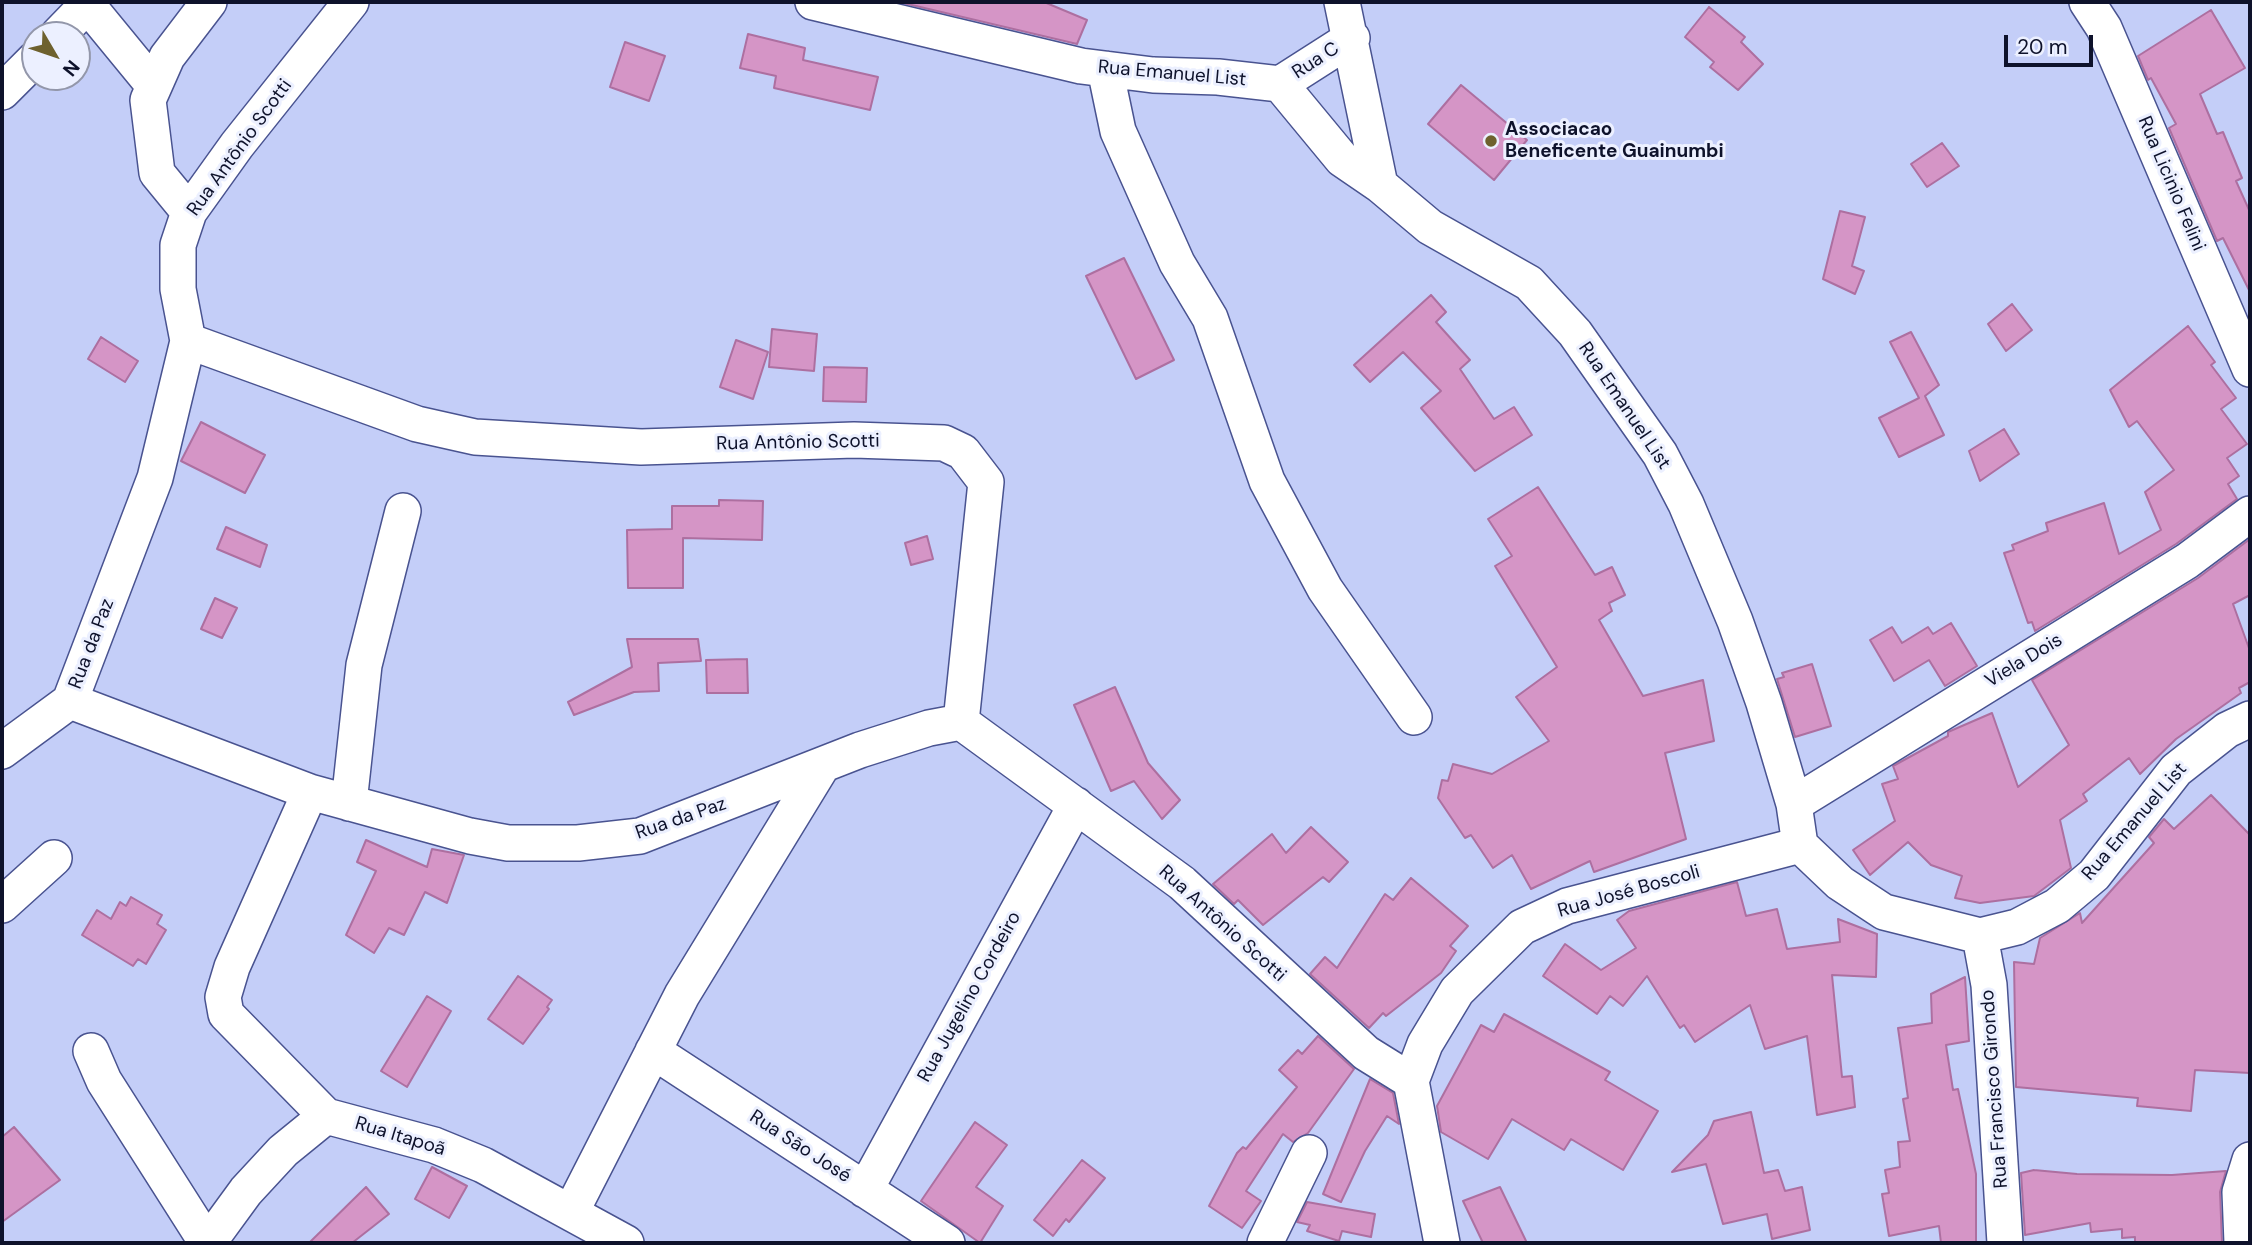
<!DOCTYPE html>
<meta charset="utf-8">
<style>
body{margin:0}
#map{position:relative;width:2252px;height:1245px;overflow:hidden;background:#c4cef8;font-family:"DM Sans",sans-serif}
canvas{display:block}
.frame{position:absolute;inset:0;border:4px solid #0e122b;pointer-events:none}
.north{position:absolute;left:21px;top:21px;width:70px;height:70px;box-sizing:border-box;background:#ecf0ff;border:2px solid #9397aa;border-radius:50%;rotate:129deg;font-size:19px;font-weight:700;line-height:28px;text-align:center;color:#0e122b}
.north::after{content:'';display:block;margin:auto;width:24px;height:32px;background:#6e612e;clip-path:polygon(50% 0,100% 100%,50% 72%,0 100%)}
.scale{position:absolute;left:2004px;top:35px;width:89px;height:32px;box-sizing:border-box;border:4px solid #0e122b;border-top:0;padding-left:9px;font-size:21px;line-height:24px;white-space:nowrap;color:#0e122b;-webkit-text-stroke:5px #ecf0ff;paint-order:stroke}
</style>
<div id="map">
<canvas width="2252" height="1245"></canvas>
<div class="frame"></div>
<div class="north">N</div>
<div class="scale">20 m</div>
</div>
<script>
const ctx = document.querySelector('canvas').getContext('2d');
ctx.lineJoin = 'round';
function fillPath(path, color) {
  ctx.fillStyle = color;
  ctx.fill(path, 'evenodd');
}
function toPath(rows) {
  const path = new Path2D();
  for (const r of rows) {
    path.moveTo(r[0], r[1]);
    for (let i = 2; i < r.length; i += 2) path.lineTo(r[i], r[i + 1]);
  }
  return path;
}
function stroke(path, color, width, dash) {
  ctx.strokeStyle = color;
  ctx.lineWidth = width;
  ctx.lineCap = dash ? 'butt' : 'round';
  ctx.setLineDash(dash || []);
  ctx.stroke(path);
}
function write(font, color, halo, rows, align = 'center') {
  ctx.font = font + ' "DM Sans",sans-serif';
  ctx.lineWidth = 6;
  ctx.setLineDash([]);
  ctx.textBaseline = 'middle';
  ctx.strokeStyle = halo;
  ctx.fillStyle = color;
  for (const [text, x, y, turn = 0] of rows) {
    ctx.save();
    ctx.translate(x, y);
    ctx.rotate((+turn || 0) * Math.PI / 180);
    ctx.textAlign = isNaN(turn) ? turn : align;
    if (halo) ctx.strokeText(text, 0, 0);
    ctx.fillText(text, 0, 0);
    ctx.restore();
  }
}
const building = toPath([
 [899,2,1044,2,1087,20,1077,44,899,2],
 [1709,7,1745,37,1741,42,1763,64,1738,90,1710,67,1714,62,1685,37,1709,7],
 [2211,10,2245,68,2200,94,2217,134,2223,132,2242,178,2236,181,2250,212,2250,292,2223,238,2217,241,2169,128,2176,124,2151,78,2148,80,2138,56,2211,10],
 [748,34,805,48,803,60,878,77,870,110,774,88,776,76,740,68,748,34],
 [625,42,665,56,649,101,610,87,625,42],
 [1461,85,1527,140,1494,180,1428,124,1461,85],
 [1942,143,1959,166,1927,187,1911,164,1942,143],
 [1840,211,1865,217,1852,266,1864,271,1855,294,1823,279,1840,211],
 [1124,258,1174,360,1136,379,1086,276,1124,258],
 [1431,295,1446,312,1436,322,1470,360,1460,369,1494,419,1514,407,1532,435,1475,471,1421,408,1441,391,1403,352,1370,382,1354,365,1431,295],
 [2012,304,2032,330,2006,351,1988,324,2012,304],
 [2188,326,2215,362,2211,365,2236,398,2221,409,2247,444,2227,458,2239,476,2228,484,2237,499,2176,544,2035,631,2032,622,2028,623,2004,553,2014,550,2012,545,2048,531,2046,523,2104,503,2119,554,2161,530,2145,492,2174,470,2137,421,2129,427,2110,390,2188,326],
 [772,329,817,334,814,371,769,367,772,329],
 [1911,332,1939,385,1925,396,1944,435,1899,457,1879,418,1919,398,1890,342,1911,332],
 [101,337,138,361,125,382,88,359,101,337],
 [736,340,768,352,753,399,720,387,736,340],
 [824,367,867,368,866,402,823,401,824,367],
 [201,422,265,455,245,493,181,461,201,422],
 [2004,429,2019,454,1980,481,1969,451,2004,429],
 [1538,487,1595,575,1612,567,1625,595,1609,603,1612,611,1599,620,1643,696,1703,680,1714,741,1665,753,1686,839,1594,872,1590,861,1531,889,1512,855,1493,868,1471,835,1465,838,1438,798,1442,780,1448,781,1453,764,1492,774,1549,741,1516,697,1557,667,1495,566,1512,556,1488,519,1538,487],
 [719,500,763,501,762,540,683,538,683,588,628,588,627,530,672,529,672,506,719,506,719,500],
 [226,527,267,545,260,567,217,549,226,527],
 [927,536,933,559,911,565,905,543,927,536],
 [2250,539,2250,595,2233,604,2250,651,2250,682,2239,688,2241,693,2176,739,2140,774,2129,758,2083,794,2087,801,2060,820,2071,868,2034,896,1980,903,1955,898,1962,876,1931,865,1908,842,1870,875,1853,850,1895,821,1882,784,1898,779,1893,766,1948,736,1948,732,1992,713,2018,787,2069,745,2032,680,2198,578,2250,539],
 [215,598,237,608,222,638,201,629,215,598],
 [1951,623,1977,666,1945,686,1929,660,1894,681,1870,640,1892,627,1902,643,1928,627,1933,634,1951,623],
 [627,639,698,639,701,661,658,663,659,691,634,692,574,715,568,702,632,667,627,639],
 [747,659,748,693,707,693,706,660,747,659],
 [1812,664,1831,726,1795,737,1777,679,1784,677,1782,673,1812,664],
 [1115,687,1148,763,1180,800,1162,819,1134,781,1111,791,1074,705,1115,687],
 [2211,795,2250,835,2250,1073,2195,1070,2191,1111,2137,1106,2138,1098,2016,1087,2014,962,2034,964,2040,938,2080,913,2082,923,2154,843,2149,837,2164,819,2174,829,2211,795],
 [1311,827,1348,862,1329,882,1323,877,1263,925,1238,900,1234,904,1213,884,1272,834,1286,853,1311,827],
 [366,840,427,867,432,849,464,855,447,903,425,892,404,935,389,928,374,953,346,935,376,871,357,862,366,840],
 [1411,878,1468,926,1450,946,1456,951,1441,973,1386,1016,1383,1013,1369,1028,1310,974,1325,957,1337,968,1385,894,1393,900,1411,878],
 [1737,882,1746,916,1777,909,1787,949,1840,942,1838,919,1877,934,1876,977,1832,975,1842,1077,1852,1076,1855,1107,1817,1115,1807,1036,1765,1049,1750,1005,1695,1042,1684,1025,1680,1028,1647,976,1623,1006,1610,996,1597,1014,1543,976,1565,944,1601,970,1636,948,1617,920,1629,911,1737,882],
 [131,897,162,915,157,924,166,930,146,964,138,959,133,966,82,935,97,910,111,919,120,902,126,906,131,897],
 [518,976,552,1000,547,1007,549,1009,523,1044,488,1019,518,976],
 [1965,977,1969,1041,1946,1045,1953,1090,1958,1089,1976,1174,1976,1243,1941,1243,1939,1226,1889,1236,1882,1194,1889,1193,1885,1170,1900,1167,1898,1142,1910,1141,1903,1099,1908,1098,1898,1028,1932,1023,1931,994,1965,977],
 [427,996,451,1011,407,1087,381,1071,427,996],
 [1504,1014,1610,1072,1605,1080,1658,1111,1623,1170,1571,1139,1564,1150,1512,1119,1488,1159,1441,1132,1437,1106,1481,1025,1494,1032,1504,1014],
 [1318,1036,1354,1069,1308,1133,1293,1142,1283,1134,1246,1191,1261,1201,1242,1228,1209,1206,1237,1153,1243,1147,1246,1149,1297,1087,1279,1070,1298,1050,1302,1054,1318,1036],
 [1370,1079,1393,1093,1399,1124,1387,1116,1365,1151,1341,1202,1323,1194,1370,1079],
 [1751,1112,1764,1173,1778,1170,1785,1191,1802,1187,1810,1230,1772,1239,1767,1214,1723,1224,1706,1164,1672,1172,1708,1135,1714,1121,1751,1112],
 [975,1122,1007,1145,976,1187,1003,1206,980,1243,921,1201,975,1122],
 [14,1127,60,1180,2,1222,2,1137,14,1127],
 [1082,1160,1105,1178,1069,1222,1066,1219,1053,1236,1034,1220,1082,1160],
 [432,1167,467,1186,449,1218,415,1199,432,1167],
 [2034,1170,2077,1174,2172,1175,2226,1171,2220,1192,2222,1243,2135,1243,2135,1237,2122,1238,2122,1229,2091,1232,2090,1223,2025,1235,2021,1173,2034,1170],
 [366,1187,389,1214,352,1243,309,1243,366,1187],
 [1500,1187,1527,1243,1483,1243,1463,1201,1500,1187],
 [1307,1202,1375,1214,1371,1237,1342,1231,1339,1241,1307,1231,1310,1225,1297,1222,1307,1202]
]);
const street = toPath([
 [85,2,154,86],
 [351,2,237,145,189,212,178,245,178,289,188,341,417,424,475,437,641,447,854,440,944,443,963,452,986,482,961,722],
 [813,2,1081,66,1153,75,1218,77,1280,84,1342,159,1380,185,1430,227,1529,283,1575,333,1660,454,1686,504,1735,621,1764,703,1794,804,1800,845,1840,883,1884,912,1980,936,2017,927,2057,906,2094,875,2176,770,2227,730,2250,719],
 [1342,2,1380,185],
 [2087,2,2104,28,2250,369],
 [58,35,87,5],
 [1105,69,1118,131,1177,263,1210,318,1267,481,1325,589,1414,717],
 [1280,84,1352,38],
 [2,92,35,59],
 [189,212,157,173,148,100,167,57,209,2],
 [188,341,155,478,70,701,310,792,470,836,508,843,578,843,640,836,860,750,929,728,961,722],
 [961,722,1182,883,1366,1053,1411,1081],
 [2,751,70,701],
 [310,792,232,967,223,997,226,1014,326,1116,434,1145,483,1165,626,1243],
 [349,803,364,665,403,511],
 [1794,804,2187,561,2250,514],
 [2,905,54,858],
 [1980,936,1989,985,2005,1243],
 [91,1051,104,1081,207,1243],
 [653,1051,947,1243],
 [865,1190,1076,805],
 [571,1212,682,995,822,766],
 [208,1243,246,1191,283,1151,326,1116],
 [1265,1243,1309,1153],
 [1442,1243,1411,1081,1425,1044,1457,991,1522,927,1567,906,1800,845],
 [2242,1243,2240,1192,2250,1160]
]);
const markers = [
 [1491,141,7,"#6e612e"]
];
const streetNames = [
 ["Rua C",1316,61,-33],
 ["Rua Emanuel List",1172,74,5],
 ["Rua Antônio Scotti",240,148,-54],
 ["Rua Licinio Felini",2171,184,67],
 ["Rua Emanuel List",1624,406,56],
 ["Rua Antônio Scotti",798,443,-1],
 ["Rua da Paz",92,644,-69],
 ["Viela Dois",2024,661,-31],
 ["Rua da Paz",681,819,-19],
 ["Rua Emanuel List",2135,822,-49],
 ["Rua José Boscoli",1629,892,-16],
 ["Rua Antônio Scotti",1222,924,42],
 ["Rua Jugelino Cordeiro",970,997,-61],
 ["Rua Francisco Girondo",1995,1089,-94],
 ["Rua Itapoã",400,1137,17],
 ["Rua São José",800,1147,33]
];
const poiNames = [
 ["Associacao",1505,130],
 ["Beneficente Guainumbi",1505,152]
];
fillPath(building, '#d595c6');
stroke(building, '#ad6fa0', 2);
stroke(street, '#495390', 38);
stroke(street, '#fff', 35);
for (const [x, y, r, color] of markers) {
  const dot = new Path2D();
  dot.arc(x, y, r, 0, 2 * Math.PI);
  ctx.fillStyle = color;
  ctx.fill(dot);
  stroke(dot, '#ecf0ff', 2.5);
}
write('19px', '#0e122b', '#ecf0ff', streetNames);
write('bold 19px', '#0e122b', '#ecf0ff', poiNames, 'left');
</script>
